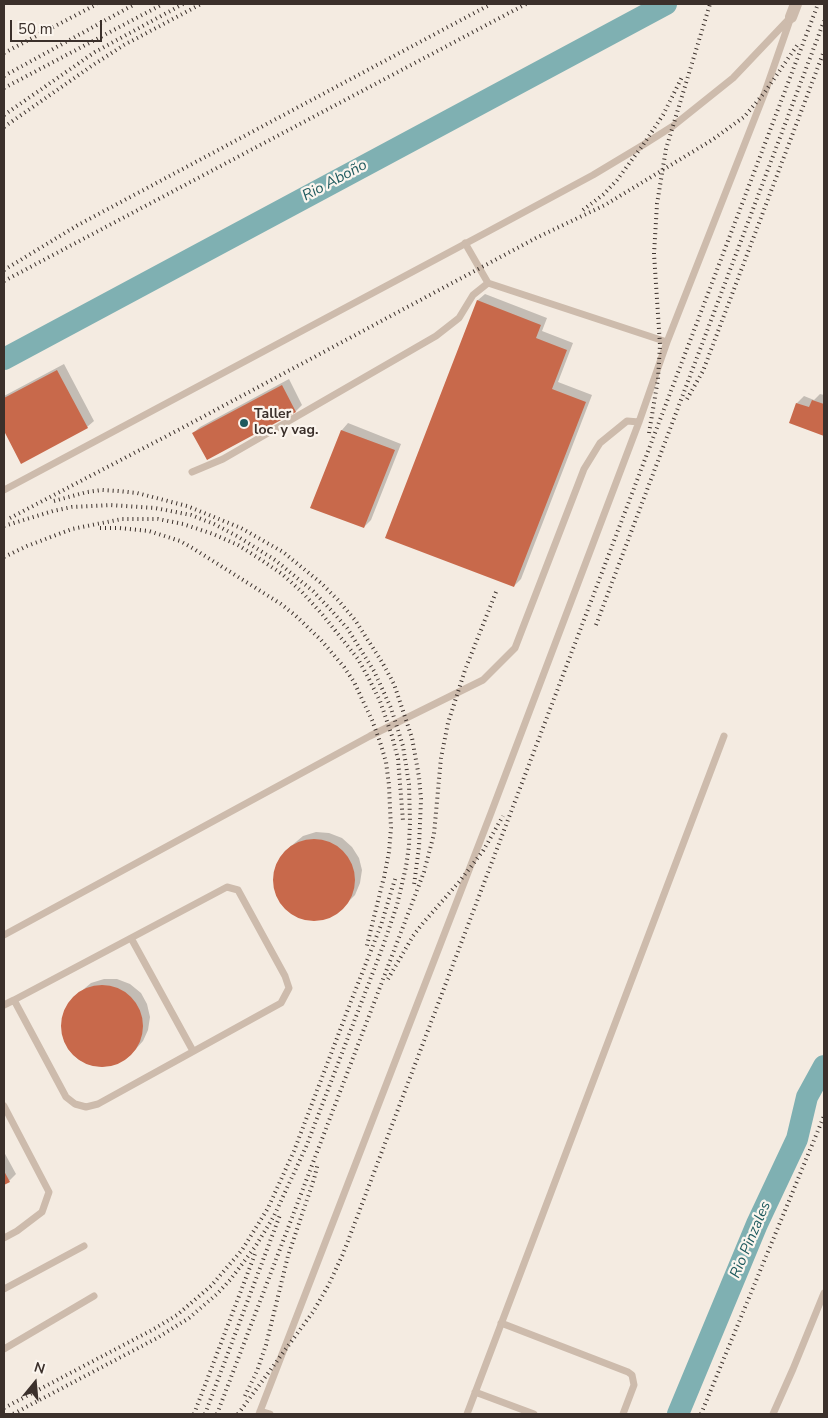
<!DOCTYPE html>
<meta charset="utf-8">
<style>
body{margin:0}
#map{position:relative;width:828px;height:1418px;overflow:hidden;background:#f4ebe1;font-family:"Nunito Sans",sans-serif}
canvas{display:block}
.frame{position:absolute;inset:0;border:5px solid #3b302b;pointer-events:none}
.north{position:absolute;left:10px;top:1358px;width:50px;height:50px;-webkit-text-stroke:4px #fbf5ee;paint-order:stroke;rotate:17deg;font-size:14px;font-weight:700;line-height:20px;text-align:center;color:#3b302b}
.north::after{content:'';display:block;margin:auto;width:18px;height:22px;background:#3b302b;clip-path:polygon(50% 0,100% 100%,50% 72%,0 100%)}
.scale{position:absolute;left:10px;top:20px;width:92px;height:22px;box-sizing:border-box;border:2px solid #3b302b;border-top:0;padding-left:6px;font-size:15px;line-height:18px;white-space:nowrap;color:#3b302b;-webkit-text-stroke:4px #fbf5ee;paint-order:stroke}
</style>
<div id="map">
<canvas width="828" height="1418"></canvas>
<div class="frame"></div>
<div class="north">N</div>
<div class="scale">50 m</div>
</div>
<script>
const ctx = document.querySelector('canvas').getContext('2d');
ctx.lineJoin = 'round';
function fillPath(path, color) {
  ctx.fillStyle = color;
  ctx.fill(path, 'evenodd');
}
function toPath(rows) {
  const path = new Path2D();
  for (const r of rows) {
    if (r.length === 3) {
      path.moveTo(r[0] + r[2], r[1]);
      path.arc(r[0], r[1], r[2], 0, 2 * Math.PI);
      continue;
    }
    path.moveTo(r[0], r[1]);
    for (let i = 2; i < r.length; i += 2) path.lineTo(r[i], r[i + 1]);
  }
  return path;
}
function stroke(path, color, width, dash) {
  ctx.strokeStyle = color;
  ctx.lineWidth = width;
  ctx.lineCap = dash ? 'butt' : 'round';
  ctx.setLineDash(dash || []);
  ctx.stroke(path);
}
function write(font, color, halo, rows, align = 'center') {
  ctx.font = font + ' "Nunito Sans",sans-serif';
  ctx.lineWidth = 4.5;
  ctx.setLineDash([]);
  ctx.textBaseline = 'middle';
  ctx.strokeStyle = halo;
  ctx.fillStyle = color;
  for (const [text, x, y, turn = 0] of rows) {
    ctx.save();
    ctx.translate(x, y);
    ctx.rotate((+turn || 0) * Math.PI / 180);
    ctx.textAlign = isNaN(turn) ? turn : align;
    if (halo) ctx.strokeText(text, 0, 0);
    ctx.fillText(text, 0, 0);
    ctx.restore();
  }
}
const shadow = toPath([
 [485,294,547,318,542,331,573,343,558,382,592,395,521,579,514,586,387,537,478,300],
 [64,364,94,421,87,427,22,462,4,428,4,396],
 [289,379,302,405,296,411,207,459,193,433,200,427],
 [820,394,824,395,824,435,790,422,797,403,804,396,814,400],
 [348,423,401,444,371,520,364,527,312,507,342,430],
 [316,832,329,833,342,838,352,847,359,858,362,870,360,883,355,895,338,912,327,918,314,920,301,918,290,912,281,903,275,891,274,877,277,864,284,852,303,836],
 [104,979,117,979,130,984,141,993,147,1004,150,1017,148,1030,143,1041,134,1051,127,1058,115,1064,102,1067,90,1065,78,1059,69,1050,63,1037,62,1024,65,1010,72,999,91,983],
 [4,1152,16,1174,9,1181,4,1184]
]);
const river = toPath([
 [4,359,666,4],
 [678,1414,757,1224,797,1139,807,1097,824,1066]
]);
const building = toPath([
 [477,300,541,325,536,338,567,350,552,389,586,402,514,587,385,538],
 [57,370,88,428,21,464,4,431,4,398],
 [282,385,296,412,207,460,192,433],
 [812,400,824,404,824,436,789,423,796,403,809,407],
 [341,430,395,450,364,528,310,508],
 [314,880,41],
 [102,1026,41],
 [4,1171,10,1182,4,1185]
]);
const service = toPath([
 [465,243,488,283,667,342],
 [192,472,223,459,436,336,459,318,473,295,488,283],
 [4,490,489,231,593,175,643,145,673,126,733,78,789,19],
 [4,935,370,736,483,680,515,648,584,469,600,443,627,421,639,422],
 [131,938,193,1051],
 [4,1005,14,1000,131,938,227,887,238,890,285,976,289,988,281,1003,98,1104,86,1107,75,1104,66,1097,14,1000],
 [4,1106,49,1192,42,1212,17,1231,4,1238],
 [4,1289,84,1246],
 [501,1323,628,1372,632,1375,634,1385,623,1414],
 [4,1349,94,1296],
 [475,1392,534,1414],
 [260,1411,270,1414],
 [259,1414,491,813,639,422,667,342,765,92,791,17],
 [467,1414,724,736],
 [773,1414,793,1369,824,1293]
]);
const minor = toPath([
 [791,17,796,4]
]);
const rail = toPath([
 [4,53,97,4],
 [4,76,135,4],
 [4,88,163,4],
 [4,115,95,52,183,4],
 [4,127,93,65,124,45,201,4],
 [583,210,604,194,617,180,643,145,663,115,683,75],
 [4,270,78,225,491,4],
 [4,281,526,4],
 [687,399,703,371,824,51],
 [649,433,658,379,660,345,654,254,657,204,666,149,710,4],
 [54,501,87,492,102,490,118,491,137,493,187,506,241,528,283,552,321,583,338,600,355,620,382,662,394,684,412,738,419,777,421,799,419,847,414,885],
 [10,518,182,428,536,238,605,205,712,140,744,117,765,92,798,44],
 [4,526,53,511,72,507,110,505,155,508,191,515,214,524,237,536,275,560,313,591,331,610,347,628,374,671,391,708,403,746,409,784,410,822,409,846,406,867,397,905,383,946,306,1147,274,1216,255,1247,230,1280,217,1294,189,1318,157,1338,13,1414],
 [100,528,119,528,149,531,180,541,194,549,281,604,296,616,321,640,344,667,354,682,372,720,380,742,386,762,389,785,390,808,391,828,389,852,384,877,366,949],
 [4,557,27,546,72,529,122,519,158,519,183,524,213,534,238,545,260,559,282,574,302,592,322,614,358,659,369,679,380,701,392,736,398,759,403,821],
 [596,625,824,21],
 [388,979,413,936,423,923,459,882,483,851,503,816],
 [245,1396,257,1371,266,1345,288,1256,314,1179,318,1163],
 [4,1408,154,1329,177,1315,211,1286,242,1250,268,1208,294,1151,350,1004,381,925,396,876],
 [194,1414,255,1254],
 [205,1414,280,1215],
 [217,1414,424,872,434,834,441,758,448,723,465,670,496,592],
 [238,1414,313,1312,328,1286,343,1254,818,4],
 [701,1414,824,1116]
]);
const markers = [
 [244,423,5,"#1f5a5e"]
];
const poiNames = [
 ["Taller",254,415],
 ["loc. y vag.",254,431]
];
const waterNames = [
 ["Rio Aboño",335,181,-28],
 ["Rio Pinzales",751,1240,-67]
];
fillPath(shadow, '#0003');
stroke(river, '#7fb0b2', 22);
fillPath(building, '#c8694b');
stroke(service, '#cdbbac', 7);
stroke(minor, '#cdbbac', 12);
stroke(rail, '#3b302b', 4, [1, 4]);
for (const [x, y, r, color] of markers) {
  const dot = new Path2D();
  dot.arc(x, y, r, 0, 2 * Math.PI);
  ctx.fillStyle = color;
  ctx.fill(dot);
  stroke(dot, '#fbf5ee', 2);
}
write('bold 14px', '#3b302b', '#fbf5ee', poiNames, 'left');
write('italic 15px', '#1f5a5e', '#fbf5ee', waterNames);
</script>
